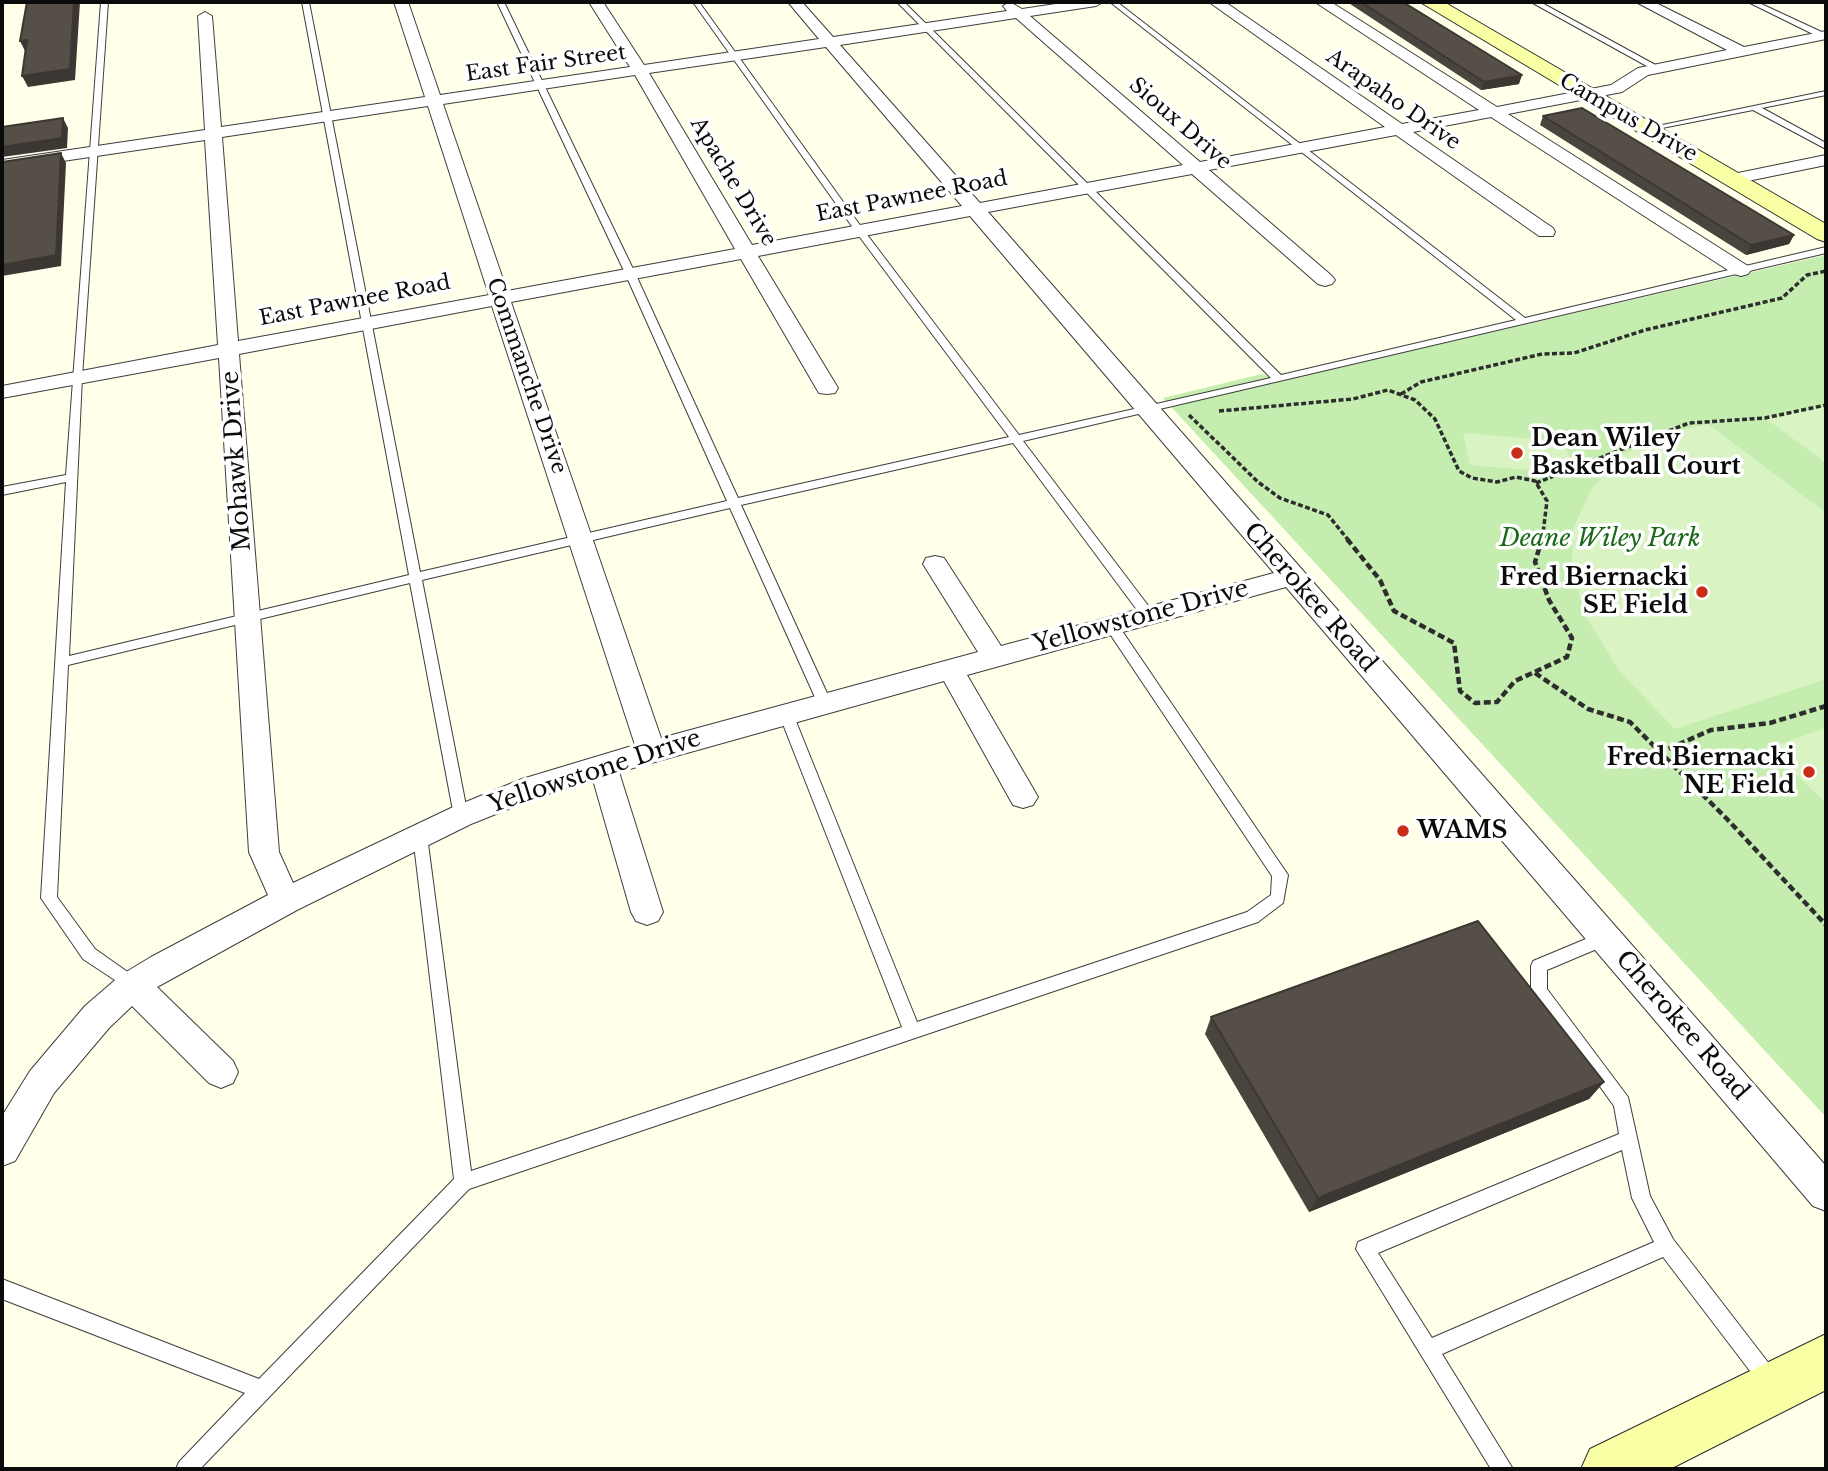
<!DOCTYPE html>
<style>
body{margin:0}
#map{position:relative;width:1828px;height:1471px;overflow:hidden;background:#ffffea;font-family:"Libre Baskerville",serif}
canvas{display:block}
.frame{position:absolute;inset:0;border:4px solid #0b0b0b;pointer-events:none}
</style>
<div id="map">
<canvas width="1828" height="1471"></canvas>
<div class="frame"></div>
</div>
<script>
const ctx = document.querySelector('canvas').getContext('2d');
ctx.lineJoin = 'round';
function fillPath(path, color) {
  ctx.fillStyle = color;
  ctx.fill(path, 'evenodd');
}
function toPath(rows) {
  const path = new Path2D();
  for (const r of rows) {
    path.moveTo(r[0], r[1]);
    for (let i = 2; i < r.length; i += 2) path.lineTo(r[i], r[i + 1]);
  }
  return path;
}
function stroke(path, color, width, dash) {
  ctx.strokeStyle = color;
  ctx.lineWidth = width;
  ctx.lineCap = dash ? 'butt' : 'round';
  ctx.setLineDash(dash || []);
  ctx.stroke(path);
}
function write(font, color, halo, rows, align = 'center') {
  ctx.font = font + ' "Libre Baskerville",serif';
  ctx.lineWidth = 7;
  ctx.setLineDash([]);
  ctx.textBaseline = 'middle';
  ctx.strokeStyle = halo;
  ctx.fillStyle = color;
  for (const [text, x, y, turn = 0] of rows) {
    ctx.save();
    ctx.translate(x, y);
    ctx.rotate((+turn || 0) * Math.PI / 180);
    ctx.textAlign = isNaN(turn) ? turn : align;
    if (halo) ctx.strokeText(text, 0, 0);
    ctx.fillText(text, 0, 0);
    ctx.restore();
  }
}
const green = toPath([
 [1826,255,1826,1117,1163,398,1262,374,1280,381]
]);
const pitch = toPath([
 [1826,407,1826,463,1765,418,1802,411],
 [1708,424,1826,513,1826,679,1675,729,1620,672,1585,615,1572,569,1573,528,1592,488,1622,455,1671,432],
 [1463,433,1564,441,1574,474,1470,465],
 [1826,728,1826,803,1768,748]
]);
const pathFar1 = toPath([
 [1401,394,1421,382,1542,354,1574,353,1645,330,1782,298,1807,275,1826,271],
 [1219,411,1353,399,1388,390,1415,400,1435,419,1459,471,1472,478,1497,482,1516,477,1535,481,1547,501,1542,541],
 [1189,415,1258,482,1280,498,1328,515,1349,541],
 [1536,483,1689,423,1765,418,1826,405]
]);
const path = toPath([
 [1347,539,1380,580,1394,611,1454,643,1460,691,1475,703,1497,702,1515,681,1567,657,1572,638,1549,600,1535,562,1542,539],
 [1535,673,1588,709,1630,722,1727,819,1826,925],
 [1659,753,1711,730,1770,723,1826,706]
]);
const service = toPath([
 [101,2,108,2,82,377,69,656,409,575,302,2,309,2,420,572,727,501,625,273,497,2,504,2,635,273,738,498,1009,437,856,232,693,2,699,2,862,228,1019,435,1271,378,897,2,904,2,1281,375,1516,320,1110,2,1117,2,1525,318,1826,247,1826,253,1023,441,1153,612,1154,615,1148,619,1143,618,1013,443,741,505,832,704,825,709,818,704,730,508,422,580,468,816,466,820,461,822,456,820,454,816,410,583,68,665,57,897,95,949,139,980,141,985,139,990,133,992,83,959,41,898,66,482,2,495,2,487,66,475,101,2],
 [1531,2,1540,2,1661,68,1654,70,1531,2],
 [1748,2,1757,2,1826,34,1826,38,1821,38,1748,2],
 [1826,91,1826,95,1762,108,1826,143,1826,149,1753,110,1647,131,1643,129,1826,91],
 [1111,620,1116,622,1288,875,1283,903,1258,922,469,1189,200,1469,176,1469,179,1462,245,1393,2,1299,2,1279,259,1379,454,1179,413,836,415,832,420,830,425,832,427,836,471,1171,902,1027,779,714,781,710,791,710,793,714,917,1022,1247,912,1271,895,1272,876,1106,628,1105,625,1106,622,1111,620],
 [1605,931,1611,933,1613,938,1611,943,1547,970,1547,989,1628,1097,1650,1196,1673,1239,1777,1374,1780,1381,1777,1388,1770,1391,1763,1388,1663,1257,1442,1354,1513,1469,1491,1469,1356,1249,1358,1242,1619,1134,1614,1106,1531,991,1531,966,1533,961,1605,931],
 [1622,1150,1632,1198,1654,1242,1432,1338,1378,1253,1622,1150]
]);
const minor = toPath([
 [394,2,408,2,440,95,630,67,589,2,603,2,644,65,819,39,788,2,802,2,833,37,1007,11,1003,6,1010,2,1022,9,1069,2,1103,2,1096,6,1030,16,1200,162,1385,127,1209,2,1225,2,1402,124,1479,110,1315,2,1331,2,1497,107,1611,85,1638,68,1727,50,1636,2,1654,2,1744,47,1826,31,1826,39,1648,75,1622,92,1508,114,1748,266,1751,270,1748,274,1741,276,1734,274,1491,117,1413,132,1553,228,1555,232,1553,236,1539,236,1396,135,1209,170,1332,276,1335,280,1332,284,1325,286,1318,284,1192,174,988,212,1826,1166,1826,1211,1813,1206,1286,587,967,675,1038,797,1033,805,1023,808,1013,805,944,681,619,772,663,912,658,921,647,925,636,921,631,912,593,780,541,796,471,824,297,910,157,987,233,1061,238,1072,233,1083,221,1088,209,1083,132,1006,109,1028,54,1093,15,1161,2,1166,2,1116,30,1071,85,1006,121,975,151,957,268,895,249,852,219,358,2,398,2,386,218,345,205,140,2,170,2,160,205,130,198,16,205,12,212,16,221,127,425,97,394,2],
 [1016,18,1183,165,980,203,840,45,1016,18],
 [826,47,962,206,752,245,649,73,826,47],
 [635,75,735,249,507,291,443,104,635,75],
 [428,106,489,295,238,341,222,137,428,106],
 [970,216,1274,573,1001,646,944,558,935,556,926,558,923,564,978,652,661,738,511,302,741,259,816,388,819,393,827,394,835,393,838,388,758,256,970,216],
 [492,306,635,745,522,779,451,808,293,883,279,852,239,354,492,306],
 [1826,155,1826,165,1733,184,1724,179,1733,174,1826,155]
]);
const secondary = toPath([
 [1420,2,1444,2,1826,224,1826,242,1817,239,1420,2],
 [1826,1334,1826,1390,1670,1469,1581,1469,1590,1449,1826,1334]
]);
const wall = toPath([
 [1347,2,1403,2,1519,84,1481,90],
 [1543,116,1794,235,1789,244,1746,255,1540,125],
 [1211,1017,1604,1082,1589,1099,1309,1212,1205,1034]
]);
const shadedWall = toPath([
 [74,2,80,2,75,80,28,87,22,76],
 [27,40,25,51,20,41],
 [1522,75,1519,84,1481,90,1484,82],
 [63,118,68,128,67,148,2,157,2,147],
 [61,153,66,163,61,266,2,276,2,265],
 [1794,235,1789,244,1746,255,1751,245],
 [1604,1082,1589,1099,1309,1212,1318,1198]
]);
const building = toPath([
 [27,2,74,2,70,69,22,76,27,40,20,41,27,2],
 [1361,2,1403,2,1522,75,1484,82,1361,2],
 [1582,108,1794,235,1751,245,1543,116,1582,108],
 [63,118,62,138,2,147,2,127,63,118],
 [61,153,56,255,2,265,2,162,61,153],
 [1478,921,1604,1082,1318,1198,1211,1017,1478,921]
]);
const markers = [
 [1517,453,7,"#c82e17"],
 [1702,592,7,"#c82e17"],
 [1809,772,7,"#c82e17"],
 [1403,831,7,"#c82e17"]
];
const farStreetnames = [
 ["East Fair Street",546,64,-8],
 ["Arapaho Drive",1393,100,35],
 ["Campus Drive",1628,118,30],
 ["Sioux Drive",1180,124,41],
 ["Apache Drive",733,182,59],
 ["East Pawnee Road",912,197,-11],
 ["East Pawnee Road",355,301,-11],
 ["Commanche Drive",526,376,71]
];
const poiNames = [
 ["Dean Wiley",1531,439],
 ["Basketball Court",1531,467],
 ["Fred Biernacki",1688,578,"right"],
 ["SE Field",1688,606,"right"],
 ["Fred Biernacki",1795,758,"right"],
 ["NE Field",1795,786,"right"],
 ["WAMS",1417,831]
];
const streetNames = [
 ["Mohawk Drive",237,461,-94],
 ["Cherokee Road",1310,598,49],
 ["Yellowstone Drive",1141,617,-15],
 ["Yellowstone Drive",595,772,-18],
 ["Cherokee Road",1682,1026,49]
];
const parkNames = [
 ["Deane Wiley Park",1600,539]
];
fillPath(green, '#c5edb0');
fillPath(pitch, '#daf3c3');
stroke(service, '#3e3e3e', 2);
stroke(minor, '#3e3e3e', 2);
stroke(secondary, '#2d2d2d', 2);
stroke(pathFar1, '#2d2d2d', 3.5, [5, 2.5]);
stroke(path, '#2d2d2d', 4.5, [7, 3.5]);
fillPath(service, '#fff');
fillPath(minor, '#fff');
fillPath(secondary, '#f9ffa5');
fillPath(wall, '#49443d');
fillPath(shadedWall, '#3c3732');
fillPath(building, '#554f47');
stroke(building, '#3c3732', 2);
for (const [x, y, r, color] of markers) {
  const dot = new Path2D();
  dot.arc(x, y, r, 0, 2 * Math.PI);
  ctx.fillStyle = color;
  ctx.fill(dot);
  stroke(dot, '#fff', 2.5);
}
write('21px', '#0b0b0b', '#fff', farStreetnames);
write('bold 24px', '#0b0b0b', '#fff', poiNames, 'left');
write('24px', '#0b0b0b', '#fff', streetNames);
write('italic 24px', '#196816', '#fff', parkNames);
</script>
